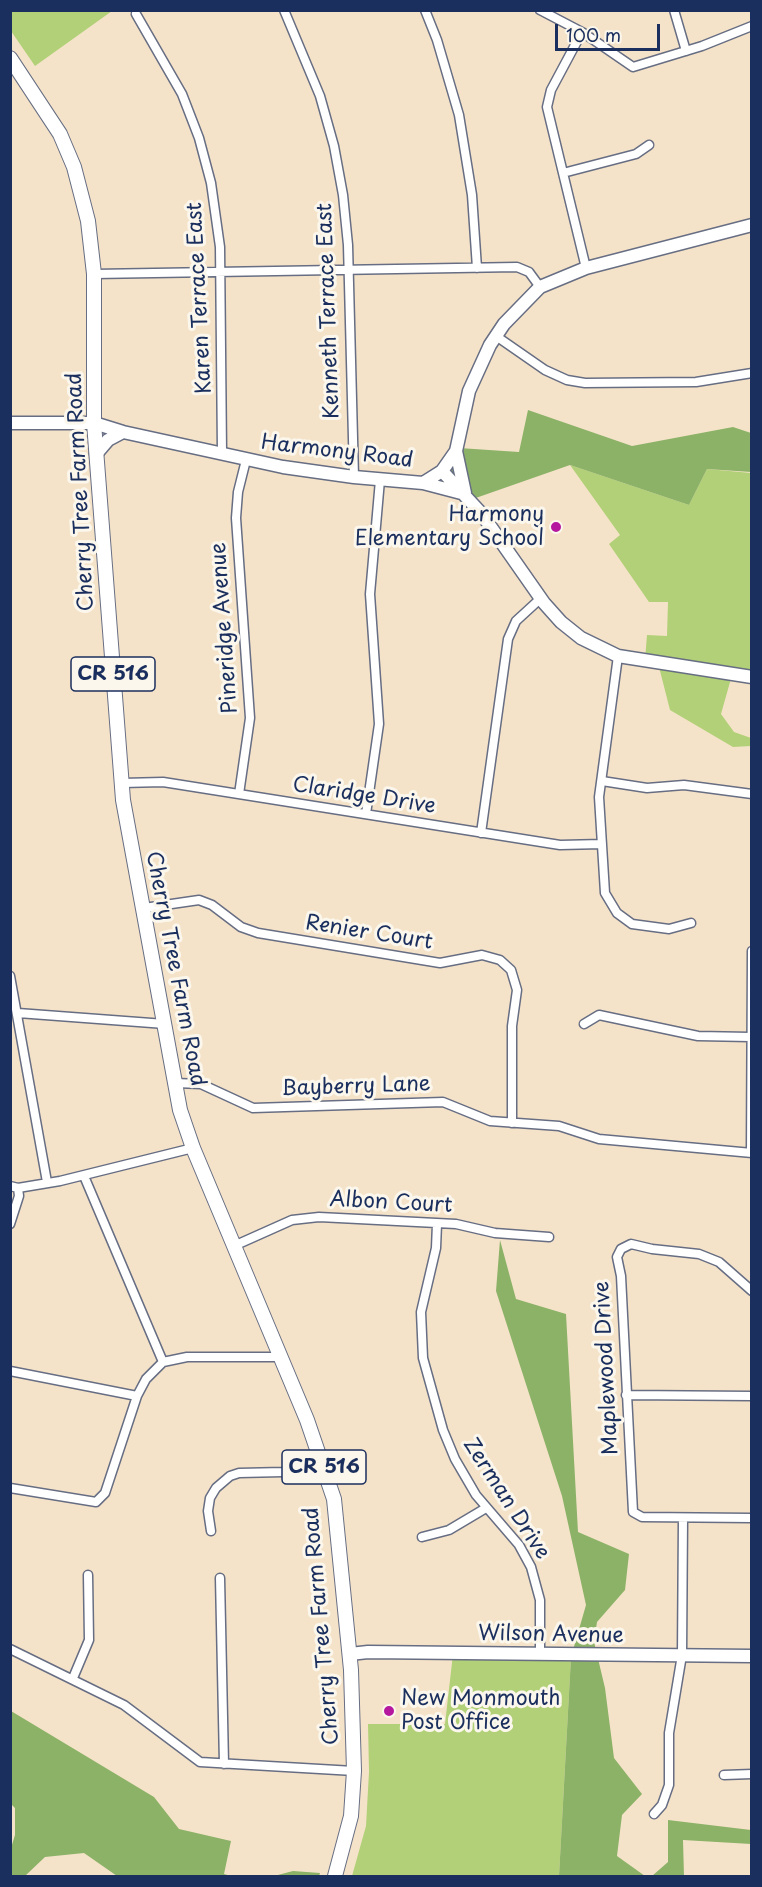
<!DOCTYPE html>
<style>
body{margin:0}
#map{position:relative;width:762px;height:1887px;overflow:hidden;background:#f5e3c9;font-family:"Playpen Sans",sans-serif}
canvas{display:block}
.frame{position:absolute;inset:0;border:12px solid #1b2f5e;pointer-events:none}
.scale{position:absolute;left:555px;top:24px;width:105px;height:27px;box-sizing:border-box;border:3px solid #1b2f5e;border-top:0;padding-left:8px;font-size:18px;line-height:21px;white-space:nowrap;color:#1b2f5e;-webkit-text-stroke:4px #fbf7ec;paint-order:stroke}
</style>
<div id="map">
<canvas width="762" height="1887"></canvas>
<div class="frame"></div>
<div class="scale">100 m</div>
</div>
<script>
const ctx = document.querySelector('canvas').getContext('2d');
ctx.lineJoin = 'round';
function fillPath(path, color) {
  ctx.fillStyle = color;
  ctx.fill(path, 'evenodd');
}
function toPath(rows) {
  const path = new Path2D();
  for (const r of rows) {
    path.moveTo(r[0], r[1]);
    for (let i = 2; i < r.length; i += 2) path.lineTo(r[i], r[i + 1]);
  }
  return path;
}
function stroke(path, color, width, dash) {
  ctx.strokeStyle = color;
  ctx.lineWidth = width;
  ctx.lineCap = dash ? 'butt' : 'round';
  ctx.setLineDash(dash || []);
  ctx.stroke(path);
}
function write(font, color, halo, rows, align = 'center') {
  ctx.font = font + ' "Playpen Sans",sans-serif';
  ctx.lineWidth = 6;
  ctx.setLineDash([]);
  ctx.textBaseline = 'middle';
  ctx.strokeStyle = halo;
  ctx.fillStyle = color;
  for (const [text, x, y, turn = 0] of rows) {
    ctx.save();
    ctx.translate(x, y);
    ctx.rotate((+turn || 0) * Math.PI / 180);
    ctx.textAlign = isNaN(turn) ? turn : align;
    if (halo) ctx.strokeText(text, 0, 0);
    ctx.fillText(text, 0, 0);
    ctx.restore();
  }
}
const green = toPath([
 [10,11,11,10,112,11,35,66,11,31],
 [570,465,689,505,707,469,751,473,751,678,732,675,721,714,734,732,751,738,751,746,733,747,670,710,658,663,645,660,647,635,667,636,668,602,649,602,609,544,620,535],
 [453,1654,571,1657,559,1876,352,1876,366,1826,369,1772,368,1724,445,1724]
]);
const forest = toPath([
 [528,410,632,446,733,427,751,433,751,472,707,469,689,505,570,465,470,500,443,473,459,448,519,452],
 [500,1240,516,1299,566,1314,578,1532,629,1554,625,1590,597,1622,594,1642,605,1688,614,1758,642,1794,622,1815,617,1856,645,1876,559,1876,571,1657,586,1605,562,1496,496,1291],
 [11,1711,154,1797,179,1829,231,1841,224,1874,231,1876,117,1876,84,1853,45,1857,25,1876,11,1876,11,1848,15,1835,15,1808,10,1803],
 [668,1820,751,1830,751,1844,683,1840,684,1876,652,1876,668,1862],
 [293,1871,320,1873,319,1876,274,1876]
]);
const street = toPath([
 [284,10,320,96,334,146,343,195,348,245,354,477],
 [425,10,437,40,459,115,472,195,477,268],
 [540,10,582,32,633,67,702,46,752,26],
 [674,10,686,51],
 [136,14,182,94,199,138,211,183,220,247,222,453],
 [582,32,551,90,547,107,586,268],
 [563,173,636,154,649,145],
 [94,274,517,267,529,272,540,287],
 [496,336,545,370,567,380,585,383,696,382,752,373],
 [618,656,599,797,605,893,617,913,632,924,669,929,691,923],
 [602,781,647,788,684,785,752,794],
 [122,783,163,782,560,845,602,844],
 [239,794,250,718,236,518,238,492,246,460],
 [366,814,379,724,370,594,380,480],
 [481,833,508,639,516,621,540,599],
 [144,908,199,900,212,905,241,927,258,933,440,963,482,955,500,960,511,970,517,990,512,1026,512,1123],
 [10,976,47,1182],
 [18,1013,165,1024],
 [584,1024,599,1015,698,1036,750,1037],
 [175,1083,201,1084,253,1108,443,1102,490,1121,559,1126,599,1139,752,1153],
 [751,1153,752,951],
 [84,1176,163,1362],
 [10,1186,18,1188,60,1181,193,1148],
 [10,1224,19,1196,18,1188],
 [437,1224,436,1248,421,1312,423,1358,443,1430,455,1459,476,1495,519,1545,531,1567,540,1600,540,1654],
 [236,1245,292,1220,319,1217,456,1224,495,1233,549,1237],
 [752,1291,719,1262,699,1254,652,1249,631,1244,621,1249,617,1257,621,1276,633,1512,642,1517,752,1518],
 [10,1371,137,1396],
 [626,1395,752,1396],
 [10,1488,96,1502,105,1493,137,1396,146,1379,163,1362,187,1357,282,1357],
 [211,1531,208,1511,210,1498,216,1488,230,1476,239,1473,283,1472,322,1459],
 [422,1537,449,1530,486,1508],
 [220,1578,224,1764],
 [10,1649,124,1705,200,1762,354,1771],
 [73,1678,89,1640,88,1575],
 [724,1775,752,1774],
 [654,1814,662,1805,669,1785,669,1733,682,1655,683,1518]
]);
const secondary = toPath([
 [10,423,94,423,123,432,283,467,354,477,423,483,465,494],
 [456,451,465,493],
 [96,454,108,440,123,432],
 [442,471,481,513,544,603,561,622,581,638,618,656,752,677],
 [423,483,442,471,456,451,469,391,490,345,504,324,540,287,586,268,752,225],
 [350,1654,368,1652,752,1656]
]);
const primary = toPath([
 [10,58,60,134,74,167,88,221,94,274,94,423,123,800,180,1110,193,1148,307,1420,334,1499,351,1670,354,1771,351,1816,335,1876]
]);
const markers = [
 [556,527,6,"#b5179e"],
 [389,1711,6,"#b5179e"]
];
const shields = [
 [113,674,84],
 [324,1467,84]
];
const shieldNames = [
 ["CR 516",113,674],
 ["CR 516",324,1467]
];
const streetNames = [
 ["Karen Terrace East",200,298,-93],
 ["Kenneth Terrace East",329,311,-92],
 ["Harmony Road",337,452,7],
 ["Cherry Tree Farm Road",81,492,-93],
 ["Pineridge Avenue",225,628,-94],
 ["Claridge Drive",364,796,9],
 ["Renier Court",369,933,9],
 ["Cherry Tree Farm Road",175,969,79],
 ["Bayberry Lane",356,1087,-2],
 ["Albon Court",391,1203,3],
 ["Maplewood Drive",607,1368,-93],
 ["Zerman Drive",506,1499,57],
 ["Cherry Tree Farm Road",322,1626,-95],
 ["Wilson Avenue",551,1635,1]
];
const poiNames = [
 ["Harmony",544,515],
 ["Elementary School",544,539],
 ["New Monmouth",401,1699,"left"],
 ["Post Office",401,1723,"left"]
];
fillPath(green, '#b1d077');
fillPath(forest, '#8cb268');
stroke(street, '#676e83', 11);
stroke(secondary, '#676e83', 15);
stroke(primary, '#676e83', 16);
stroke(street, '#fff', 8);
stroke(secondary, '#fff', 12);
stroke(primary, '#fff', 14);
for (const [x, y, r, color] of markers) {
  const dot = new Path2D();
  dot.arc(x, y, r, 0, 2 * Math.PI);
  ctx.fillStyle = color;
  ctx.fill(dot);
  stroke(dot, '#fbf7ec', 2);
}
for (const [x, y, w] of shields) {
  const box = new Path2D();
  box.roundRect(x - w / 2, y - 17, w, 34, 4.5);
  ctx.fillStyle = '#fbf7ec';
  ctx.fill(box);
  stroke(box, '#1b2f5e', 1.5);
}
write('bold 20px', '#1b2f5e', null, shieldNames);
write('21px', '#1b2f5e', '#fbf7ec', streetNames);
write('21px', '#1b2f5e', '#fbf7ec', poiNames, 'right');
</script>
